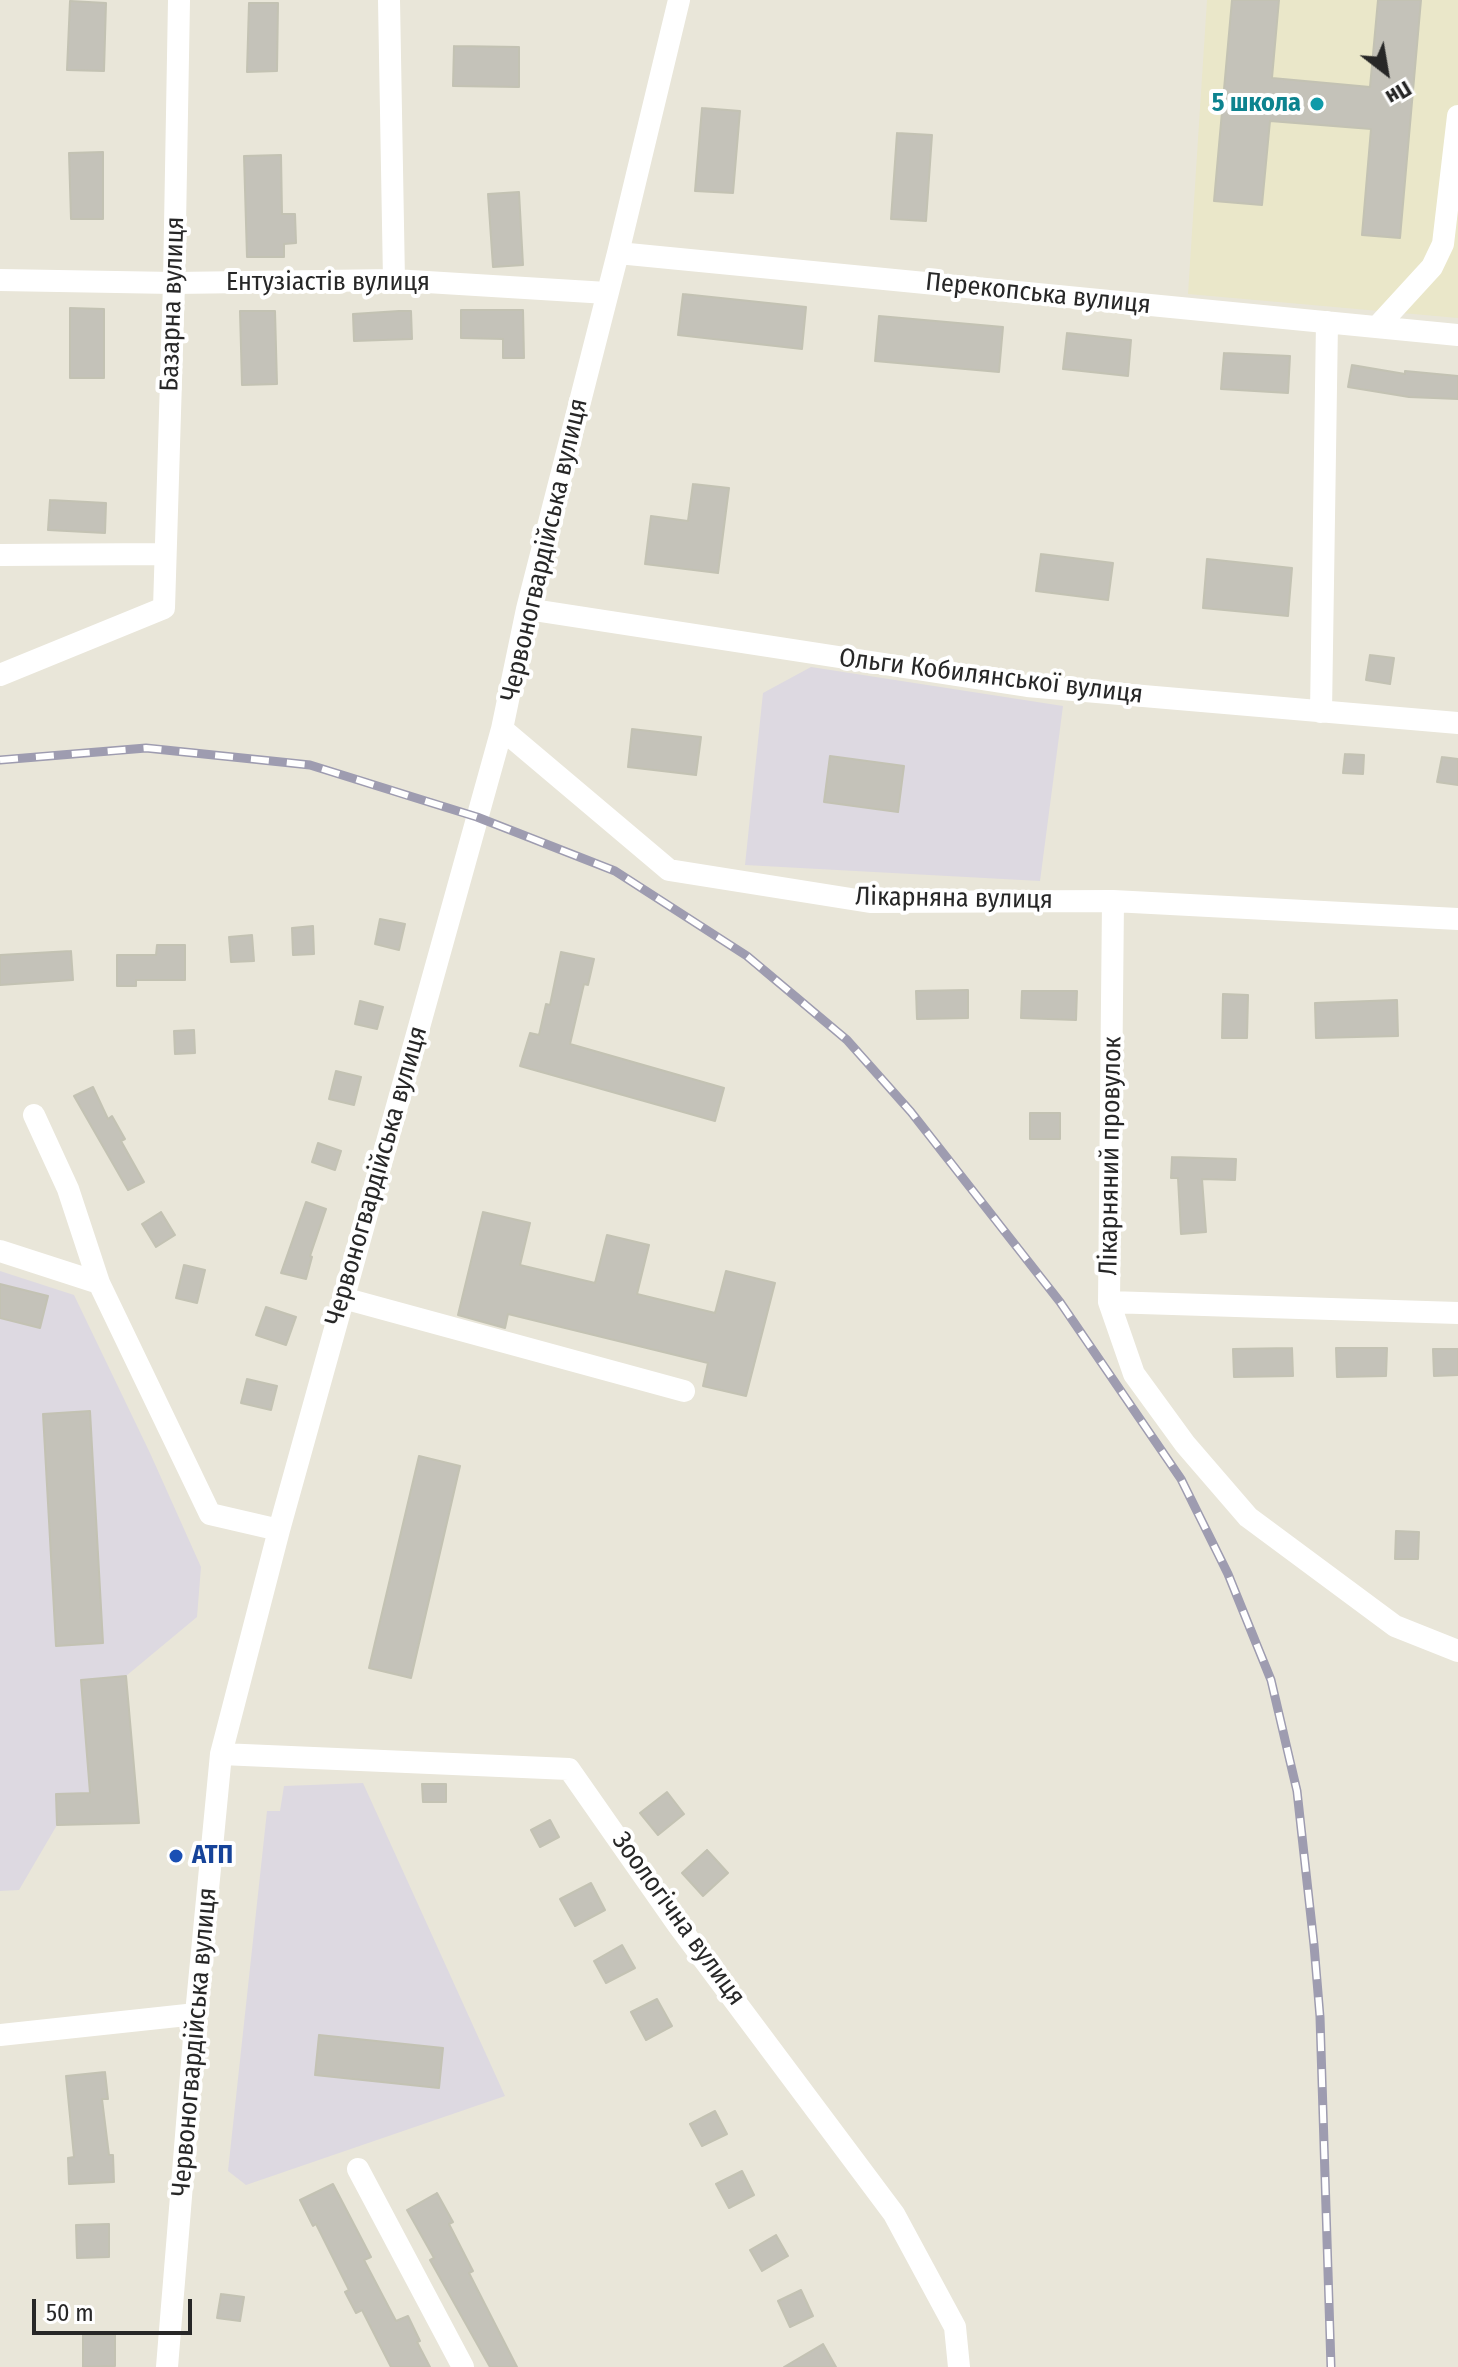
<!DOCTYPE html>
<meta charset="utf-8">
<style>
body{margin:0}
#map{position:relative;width:1458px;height:2367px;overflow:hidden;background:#e9e6d9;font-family:"Fira Sans Condensed",sans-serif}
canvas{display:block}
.north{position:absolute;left:1346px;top:32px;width:80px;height:80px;-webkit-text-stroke:6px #fff;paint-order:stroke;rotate:149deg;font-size:22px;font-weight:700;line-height:32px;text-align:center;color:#272727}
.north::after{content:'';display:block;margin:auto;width:28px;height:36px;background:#272727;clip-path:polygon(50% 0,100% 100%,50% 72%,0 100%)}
.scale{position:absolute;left:32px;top:2299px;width:160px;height:36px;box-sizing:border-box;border:4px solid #272727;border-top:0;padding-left:10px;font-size:24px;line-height:28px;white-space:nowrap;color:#272727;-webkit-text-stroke:6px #fff;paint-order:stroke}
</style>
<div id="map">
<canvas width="1458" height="2367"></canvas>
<div class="north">Пн</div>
<div class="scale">50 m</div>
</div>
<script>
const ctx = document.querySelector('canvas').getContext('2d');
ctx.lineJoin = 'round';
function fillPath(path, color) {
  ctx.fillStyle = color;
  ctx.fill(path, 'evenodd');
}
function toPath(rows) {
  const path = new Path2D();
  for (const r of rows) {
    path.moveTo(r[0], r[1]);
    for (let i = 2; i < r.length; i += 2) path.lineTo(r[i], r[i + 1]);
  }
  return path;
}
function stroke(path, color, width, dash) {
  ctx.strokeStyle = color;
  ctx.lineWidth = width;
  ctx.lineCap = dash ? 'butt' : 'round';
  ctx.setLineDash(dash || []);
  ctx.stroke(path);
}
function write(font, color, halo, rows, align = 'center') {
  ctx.font = font + ' "Fira Sans Condensed",sans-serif';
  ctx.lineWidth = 8;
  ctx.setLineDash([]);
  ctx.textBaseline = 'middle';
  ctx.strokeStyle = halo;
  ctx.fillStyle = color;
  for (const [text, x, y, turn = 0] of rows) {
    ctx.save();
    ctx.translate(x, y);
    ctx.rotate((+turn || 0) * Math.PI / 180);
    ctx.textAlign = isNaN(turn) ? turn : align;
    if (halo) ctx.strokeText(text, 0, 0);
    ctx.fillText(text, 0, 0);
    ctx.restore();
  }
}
const industrial = toPath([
 [811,667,1063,706,1040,881,745,865,763,693],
 [0,1271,74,1295,150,1453,201,1567,197,1617,126,1676,139,1823,57,1825,19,1890,0,1891],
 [363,1783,505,2096,246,2185,228,2171,267,1811,280,1811,284,1786]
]);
const education = toPath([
 [1207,0,1458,0,1458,318,1188,294]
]);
const building = toPath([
 [1232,0,1279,0,1272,78,1370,87,1378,0,1421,0,1400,238,1362,235,1371,129,1270,121,1262,205,1214,201,1232,0],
 [70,1,106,3,104,71,67,70,70,1],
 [249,3,278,3,277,71,247,72,249,3],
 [454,46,519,47,519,87,453,86,454,46],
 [702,108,740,111,733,193,695,191,702,108],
 [897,133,932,135,926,221,891,219,897,133],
 [103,152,103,219,71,219,69,153,103,152],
 [281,155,282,214,295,214,296,243,284,244,284,257,247,257,244,156,281,155],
 [519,192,523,265,493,267,488,194,519,192],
 [683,294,806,307,802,349,678,335,683,294],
 [70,308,104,309,104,378,70,378,70,308],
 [461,310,523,310,524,358,503,358,503,339,461,338,461,310],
 [240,311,275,311,277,384,242,385,240,311],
 [399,311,411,311,412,339,354,341,353,314,399,311],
 [879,316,1003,327,999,372,875,361,879,316],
 [1067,333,1131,340,1128,376,1063,369,1067,333],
 [1224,353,1290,356,1288,393,1221,389,1224,353],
 [1352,365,1405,374,1405,371,1458,376,1458,399,1409,397,1348,387,1352,365],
 [693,484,729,488,718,573,645,564,651,516,688,521,693,484],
 [50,500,106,503,105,533,48,530,50,500],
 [1041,554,1113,563,1108,600,1036,591,1041,554],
 [1207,559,1292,568,1288,616,1203,608,1207,559],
 [1370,655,1394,658,1390,684,1366,680,1370,655],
 [632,729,701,737,696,775,628,767,632,729],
 [1345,754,1364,755,1363,774,1343,773,1345,754],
 [830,756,904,766,898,812,824,802,830,756],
 [1442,757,1458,759,1458,785,1437,782,1442,757],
 [380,919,405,924,399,950,375,944,380,919],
 [313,926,314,954,293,955,292,928,313,926],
 [252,935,254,961,231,962,229,937,252,935],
 [157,945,185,945,185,980,136,980,136,986,117,986,117,955,156,955,157,945],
 [71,951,73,980,0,985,0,955,71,951],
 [561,952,594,959,588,985,584,984,570,1044,724,1088,715,1121,520,1066,530,1033,539,1035,546,1004,550,1005,561,952],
 [968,990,968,1018,917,1019,916,991,968,990],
 [1022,991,1077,991,1076,1020,1021,1018,1022,991],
 [1223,994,1248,995,1247,1038,1222,1038,1223,994],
 [1397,1000,1398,1036,1316,1038,1315,1003,1397,1000],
 [360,1001,383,1007,377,1029,355,1024,360,1001],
 [194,1030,195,1053,175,1054,174,1031,194,1030],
 [336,1071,361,1077,354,1105,329,1099,336,1071],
 [93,1087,108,1119,112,1116,125,1139,121,1141,144,1182,128,1190,74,1096,93,1087],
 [1030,1113,1060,1113,1060,1139,1030,1139,1030,1113],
 [318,1143,341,1151,335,1170,312,1162,318,1143],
 [1172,1157,1236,1159,1235,1180,1202,1179,1206,1232,1181,1234,1178,1178,1171,1178,1172,1157],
 [306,1202,326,1209,310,1256,312,1257,306,1279,281,1273,306,1202],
 [161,1212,175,1235,156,1247,142,1224,161,1212],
 [483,1212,530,1223,520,1265,595,1283,607,1235,649,1245,637,1294,715,1313,726,1271,775,1283,746,1396,703,1386,708,1363,508,1314,505,1328,458,1315,483,1212],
 [184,1265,205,1270,197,1303,176,1298,184,1265],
 [0,1284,48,1296,40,1328,0,1318,0,1284],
 [266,1307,296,1317,286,1345,256,1335,266,1307],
 [1292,1348,1293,1376,1234,1377,1233,1349,1292,1348],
 [1336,1348,1387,1348,1386,1376,1337,1377,1336,1348],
 [1433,1349,1458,1349,1458,1375,1434,1376,1433,1349],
 [247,1379,277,1386,271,1410,241,1403,247,1379],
 [90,1411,103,1643,56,1646,43,1414,90,1411],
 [419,1456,460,1466,411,1678,369,1668,419,1456],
 [1396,1531,1419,1532,1418,1559,1395,1559,1396,1531],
 [126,1676,139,1823,57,1825,56,1794,90,1793,81,1680,126,1676],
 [422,1784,446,1784,446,1802,423,1802,422,1784],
 [667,1792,684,1814,658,1835,640,1813,667,1792],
 [550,1820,559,1837,540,1847,531,1830,550,1820],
 [707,1850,728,1873,703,1896,682,1873,707,1850],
 [591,1883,605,1910,575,1926,560,1899,591,1883],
 [622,1945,635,1968,606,1983,594,1961,622,1945],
 [657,1999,672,2026,646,2040,631,2012,657,1999],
 [319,2035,443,2048,439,2088,315,2075,319,2035],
 [105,2072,108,2099,102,2099,109,2155,113,2155,114,2182,69,2184,68,2158,74,2157,66,2076,105,2072],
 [715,2111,727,2134,702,2146,690,2124,715,2111],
 [742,2171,754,2195,729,2208,716,2184,742,2171],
 [333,2184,371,2257,364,2260,396,2321,408,2316,420,2341,417,2342,430,2367,391,2367,362,2310,356,2313,345,2292,349,2290,316,2224,313,2226,300,2200,333,2184],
 [437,2193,453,2222,449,2224,473,2271,469,2273,517,2367,490,2367,430,2260,434,2258,407,2210,437,2193],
 [109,2224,109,2257,77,2258,76,2225,109,2224],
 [776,2235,788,2256,762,2271,750,2250,776,2235],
 [801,2290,813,2316,790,2327,778,2301,801,2290],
 [221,2294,244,2297,240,2321,217,2318,221,2294],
 [83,2335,115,2335,115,2366,83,2367,83,2335],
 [823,2344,836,2367,784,2367,823,2344]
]);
const minor = toPath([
 [389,0,394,280],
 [618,253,1458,335],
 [0,280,174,283,394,280,607,293],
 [1377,327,1432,267,1443,244,1458,116],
 [0,555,165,554],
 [527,609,1027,686,1458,723],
 [0,675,164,608,174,283,179,0],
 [1321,712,1327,322],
 [502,729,669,870,870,902,1113,901,1458,919],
 [1113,901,1109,1302,1458,1313],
 [34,1115,68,1189,99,1283,210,1514,279,1530],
 [0,1251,99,1283],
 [343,1298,684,1391],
 [1109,1302,1134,1374,1185,1444,1248,1517,1395,1626,1458,1651],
 [221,1754,569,1769,678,1925,894,2214,955,2327,959,2367],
 [0,2035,196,2014],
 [358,2169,463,2367],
 [167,2367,196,2014,221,1754,279,1530,502,729,527,609,618,253,679,0]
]);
const rail = toPath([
 [0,760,146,748,310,765,477,817,615,871,747,956,847,1040,911,1112,1060,1302,1181,1479,1228,1574,1271,1680,1297,1791,1314,1945,1320,2017,1331,2367]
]);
const markers = [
 [1317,104,8,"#0f9aa8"],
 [176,1856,8,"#1a4fb4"]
];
const cultureNames = [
 ["5 школа",1301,104]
];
const streetNames = [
 ["Ентузіастів вулиця",328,283],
 ["Перекопська вулиця",1038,294,6],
 ["Базарна вулиця",173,304,-88],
 ["Червоногвардійська вулиця",545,550,-77],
 ["Ольги Кобилянської вулиця",991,677,7],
 ["Лікарняна вулиця",954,899,1],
 ["Лікарняний провулок",1111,1156,-89],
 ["Червоногвардійська вулиця",377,1176,-74],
 ["Зоологічна вулиця",678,1919,54],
 ["Червоногвардійська вулиця",195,2042,-85]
];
const transitNames = [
 ["АТП",192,1856]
];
fillPath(industrial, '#ddd9e1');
fillPath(education, '#eae7c9');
fillPath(building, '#c4c2b9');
stroke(building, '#c3c2b3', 2);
stroke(minor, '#fff', 22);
stroke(rail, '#9e9cb0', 9);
stroke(rail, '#fff', 6, [18]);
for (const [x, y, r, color] of markers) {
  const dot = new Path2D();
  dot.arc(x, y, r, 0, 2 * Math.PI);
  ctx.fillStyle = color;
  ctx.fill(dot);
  stroke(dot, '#fff', 3);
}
write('bold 26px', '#0d838f', '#fff', cultureNames, 'right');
write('26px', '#272727', '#fff', streetNames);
write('bold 26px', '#164399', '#fff', transitNames, 'left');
</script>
